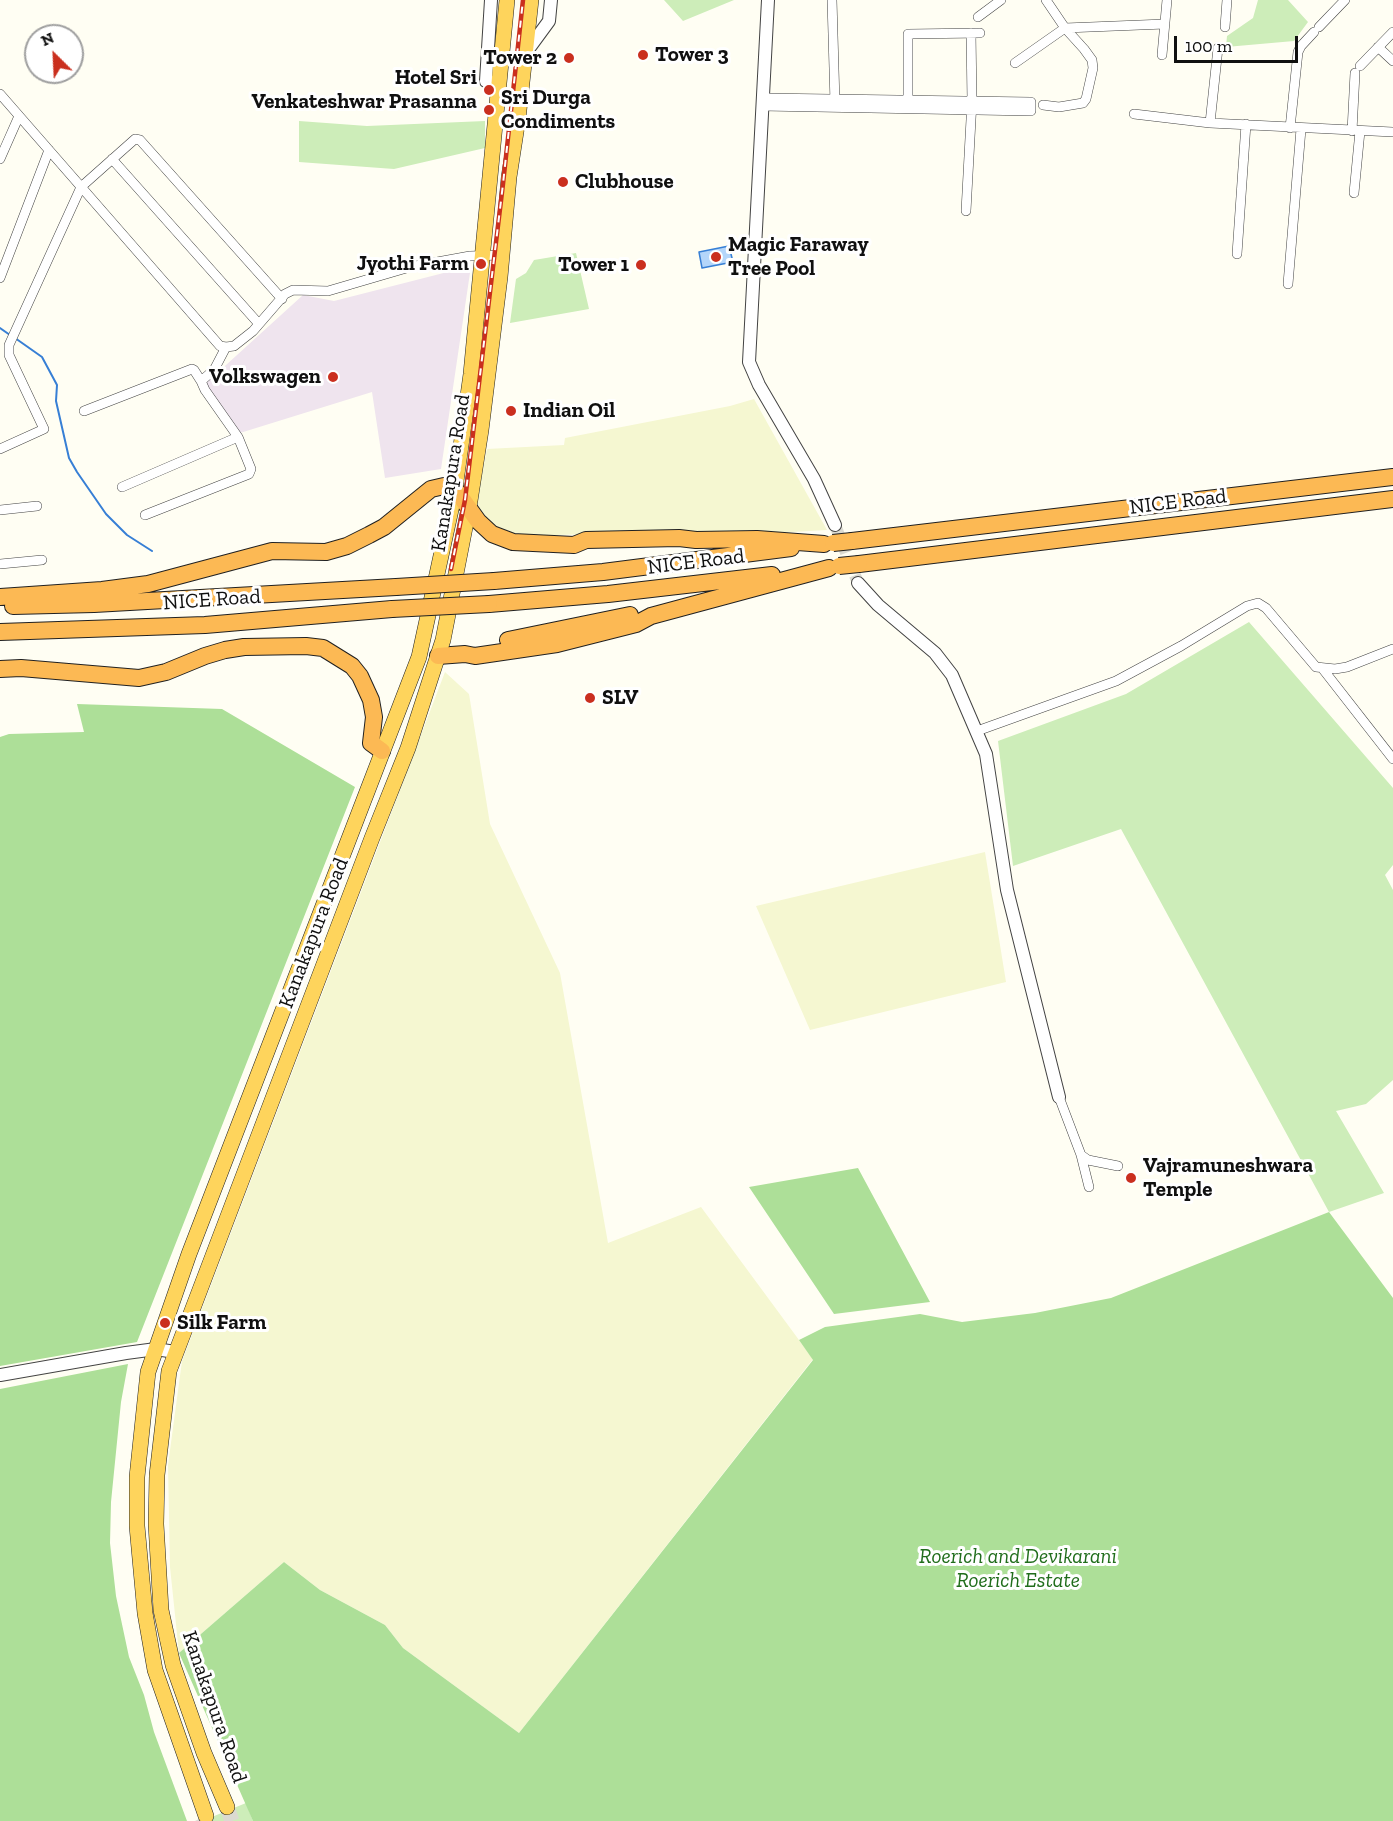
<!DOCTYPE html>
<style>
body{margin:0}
#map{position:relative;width:1393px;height:1821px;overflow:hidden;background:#fffef3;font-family:"Zilla Slab",serif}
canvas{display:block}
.north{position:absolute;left:24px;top:24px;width:60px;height:60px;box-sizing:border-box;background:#fff;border:2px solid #9f9f9f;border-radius:50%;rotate:336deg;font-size:16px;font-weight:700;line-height:24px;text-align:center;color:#101010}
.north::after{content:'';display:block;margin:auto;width:21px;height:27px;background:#ca2f1e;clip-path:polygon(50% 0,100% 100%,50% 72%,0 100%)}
.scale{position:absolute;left:1174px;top:36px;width:124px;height:27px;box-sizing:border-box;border:3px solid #101010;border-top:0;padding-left:8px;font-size:18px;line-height:21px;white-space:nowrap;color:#101010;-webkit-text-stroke:4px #fff;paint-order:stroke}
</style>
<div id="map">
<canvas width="1393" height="1821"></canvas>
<div class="north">N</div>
<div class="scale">100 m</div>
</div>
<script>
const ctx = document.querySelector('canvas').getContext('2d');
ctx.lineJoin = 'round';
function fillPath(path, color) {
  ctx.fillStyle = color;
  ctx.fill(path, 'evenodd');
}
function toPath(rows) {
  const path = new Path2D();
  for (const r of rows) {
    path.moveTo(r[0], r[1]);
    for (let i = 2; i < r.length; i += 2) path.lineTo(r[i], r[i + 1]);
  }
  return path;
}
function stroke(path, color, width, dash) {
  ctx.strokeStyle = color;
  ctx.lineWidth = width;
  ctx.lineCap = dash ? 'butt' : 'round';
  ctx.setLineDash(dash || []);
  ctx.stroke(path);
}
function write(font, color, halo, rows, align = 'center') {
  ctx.font = font + ' "Zilla Slab",serif';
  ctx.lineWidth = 6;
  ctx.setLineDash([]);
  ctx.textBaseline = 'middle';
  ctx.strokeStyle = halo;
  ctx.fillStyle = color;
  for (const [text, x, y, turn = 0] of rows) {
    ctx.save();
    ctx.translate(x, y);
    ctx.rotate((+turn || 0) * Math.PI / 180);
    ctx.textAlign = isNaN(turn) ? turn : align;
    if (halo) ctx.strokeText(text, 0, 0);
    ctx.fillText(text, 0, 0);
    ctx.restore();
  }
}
const industrial = toPath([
 [471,266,441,469,385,478,372,392,240,433,204,385,303,295,334,301]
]);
const farmland = toPath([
 [754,399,827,530,758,534,679,532,516,536,492,524,476,504,487,449,564,445,565,438,730,406],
 [445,672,469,694,490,824,560,973,608,1243,701,1207,813,1359,519,1733,403,1648,385,1625,320,1590,284,1562,179,1653,170,1567,168,1465,182,1361],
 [985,852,1006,982,810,1030,756,906]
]);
const green = toPath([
 [664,0,734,0,683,21],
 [1258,0,1288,0,1308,22,1294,41,1226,47,1227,36,1253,18],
 [299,121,367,126,485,121,485,148,394,169,299,162],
 [576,253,589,309,510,323,516,279,526,273,534,260],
 [1249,622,1393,788,1393,865,1385,875,1393,890,1393,1080,1366,1104,1336,1111,1384,1193,1329,1212,1121,829,1013,866,998,741,1126,694],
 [246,1803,253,1821,202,1821]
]);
const forest = toPath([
 [77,704,222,709,355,787,137,1342,0,1366,0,737,9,734,84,732],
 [858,1168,930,1302,834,1314,749,1187],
 [1329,1212,1393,1298,1393,1821,253,1821,179,1653,284,1562,320,1590,385,1625,403,1648,519,1733,813,1360,799,1340,825,1327,920,1314,962,1322,1035,1313,1111,1298],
 [128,1364,121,1402,111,1502,110,1543,116,1596,129,1657,144,1695,154,1732,187,1821,0,1821,0,1389]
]);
const water = toPath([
 [729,246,733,262,702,268,699,252,729,246]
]);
const stream = toPath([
 [0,328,10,335],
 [15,338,42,357,57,385,56,401,69,458,77,472,106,514,127,535,152,551]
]);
const tertiaryTunnel = toPath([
 [835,525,858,583],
 [199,1819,200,1821]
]);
const trunkTunnel = toPath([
 [227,1807,232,1821]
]);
const minor = toPath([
 [832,0,835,103],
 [978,17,1001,0],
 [1225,27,1227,0],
 [1319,27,1345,0],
 [1378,47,1393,61],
 [1162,55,1167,0],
 [1015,63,1065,28,1165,24],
 [1360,66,1393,32],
 [0,94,220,346,226,347,234,346,253,331,285,294,293,290,328,291,410,267,470,256,502,255],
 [1043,105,1059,107,1083,103,1086,99,1093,68,1092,60,1084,49,1065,28,1046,0],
 [763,106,1031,111,1031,102,764,98],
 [908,106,908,34,980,33],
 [1134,114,1210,123,1393,132],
 [1210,123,1218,48],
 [1290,128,1298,52,1301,46,1314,32],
 [1352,131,1355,73],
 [0,159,19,116],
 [112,159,259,324],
 [1354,193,1360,131],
 [966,211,972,101,971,33],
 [1237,254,1246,124],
 [0,278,49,150],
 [1288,284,1301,129],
 [84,411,192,369,194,370,201,381],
 [0,449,44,429,9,355,9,345,81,187,135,139,140,140,282,299],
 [122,487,238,437],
 [0,510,37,506],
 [145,515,249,474,251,469,238,437,205,390,201,381,214,370,226,347],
 [0,564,42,560],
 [1322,668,1393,759],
 [977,731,1116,681,1181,646,1247,606,1258,603,1266,608,1316,667,1335,669,1347,667,1393,649],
 [1059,1097,1081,1155,1088,1160,1118,1166],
 [1081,1155,1089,1187]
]);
const tertiary = toPath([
 [491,0,486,81,498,84],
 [768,0,749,362,759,385,814,479,835,525],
 [527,51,549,21,551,0],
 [858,583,878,605,935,653,952,675,986,754,1007,890,1059,1097],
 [0,1375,126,1353,156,1349,175,1352]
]);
const trunk = toPath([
 [227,1807,204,1753,173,1665,161,1610,156,1524,157,1475,169,1371,372,838,408,748,443,640,469,507,481,430,500,277,509,177,518,119,531,0],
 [206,1816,155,1670,145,1613,137,1526,137,1477,148,1372,189,1254,419,657,454,496,471,374,507,0]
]);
const motorway = toPath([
 [852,541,1393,477],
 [859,564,1393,499],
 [494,581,603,572,791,548],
 [0,597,102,590,148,584,272,551,326,552,347,546,369,535,384,527,431,489,444,486,455,489,478,521,492,534,513,542,574,545,586,540,679,538,696,540,757,539,824,544],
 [489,604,608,594,772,575],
 [13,606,94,604,396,587],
 [0,632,205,625,392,609],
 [508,640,630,615],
 [438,656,465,654,475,656,557,644,636,624,651,616,829,568],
 [0,669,21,668,139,678,166,672,205,656,225,650,244,647,306,646,323,648,352,666,360,676,371,700,374,717,371,743,382,751]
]);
const rail = toPath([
 [451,569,465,500,503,184,523,0]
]);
const motorwayBridge = toPath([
 [833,543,852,541],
 [839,566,859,564],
 [396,587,494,581],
 [392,609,489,604]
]);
const markers = [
 [643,55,6,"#ca2f1e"],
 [569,58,6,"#ca2f1e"],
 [489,90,6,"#ca2f1e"],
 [489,110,6,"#ca2f1e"],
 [563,182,6,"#ca2f1e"],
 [716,257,6,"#ca2f1e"],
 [481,264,6,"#ca2f1e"],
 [641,265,6,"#ca2f1e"],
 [333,377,6,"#ca2f1e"],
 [511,411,6,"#ca2f1e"],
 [590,698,6,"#ca2f1e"],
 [1131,1178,6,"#ca2f1e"],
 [165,1323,6,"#ca2f1e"]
];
const poiNames = [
 ["Tower 3",655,55],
 ["Tower 2",557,58,"right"],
 ["Hotel Sri",477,78,"right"],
 ["Venkateshwar Prasanna",477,102,"right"],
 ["Sri Durga",501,98],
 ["Condiments",501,122],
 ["Clubhouse",575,182],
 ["Magic Faraway",728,245],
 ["Tree Pool",728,269],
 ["Jyothi Farm",469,264,"right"],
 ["Tower 1",629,265,"right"],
 ["Volkswagen",321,377,"right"],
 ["Indian Oil",523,411],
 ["SLV",602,698],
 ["Vajramuneshwara",1143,1166],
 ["Temple",1143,1190],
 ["Silk Farm",177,1323]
];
const streetNames = [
 ["Kanakapura Road",451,473,-81],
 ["NICE Road",1178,502,-7],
 ["NICE Road",696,562,-7],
 ["NICE Road",212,600,-4],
 ["Kanakapura Road",314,933,-69],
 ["Kanakapura Road",214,1707,71]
];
const parkNames = [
 ["Roerich and Devikarani",1018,1557],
 ["Roerich Estate",1018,1581]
];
fillPath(industrial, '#efe4ee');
fillPath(farmland, '#f5f7d1');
fillPath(green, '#cdedb9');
fillPath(forest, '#addf98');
fillPath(water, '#b4d6fa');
stroke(water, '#377fd5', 1.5);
stroke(stream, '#377fd5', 2);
stroke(tertiaryTunnel, '#dbdad1', 12, [12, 6]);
stroke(trunkTunnel, '#dbdad1', 15, [15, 8]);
stroke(minor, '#434343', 10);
stroke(tertiary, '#434343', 14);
stroke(trunk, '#212121', 16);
stroke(motorway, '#212121', 18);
stroke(minor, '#fff', 9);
stroke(tertiary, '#fff', 12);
stroke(trunk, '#fed45c', 15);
stroke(motorway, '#fcb954', 16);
stroke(rail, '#ca2f1e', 4.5);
stroke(rail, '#fff', 2, [7]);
stroke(motorwayBridge, '#212121', 18, []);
stroke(motorwayBridge, '#fcb954', 16);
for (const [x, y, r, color] of markers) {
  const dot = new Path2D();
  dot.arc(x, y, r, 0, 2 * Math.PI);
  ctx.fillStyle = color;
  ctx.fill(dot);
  stroke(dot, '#fff', 2);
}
write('bold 21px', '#101010', '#fff', poiNames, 'left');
write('21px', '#101010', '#fff', streetNames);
write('italic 21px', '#206d1b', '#fff', parkNames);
</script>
